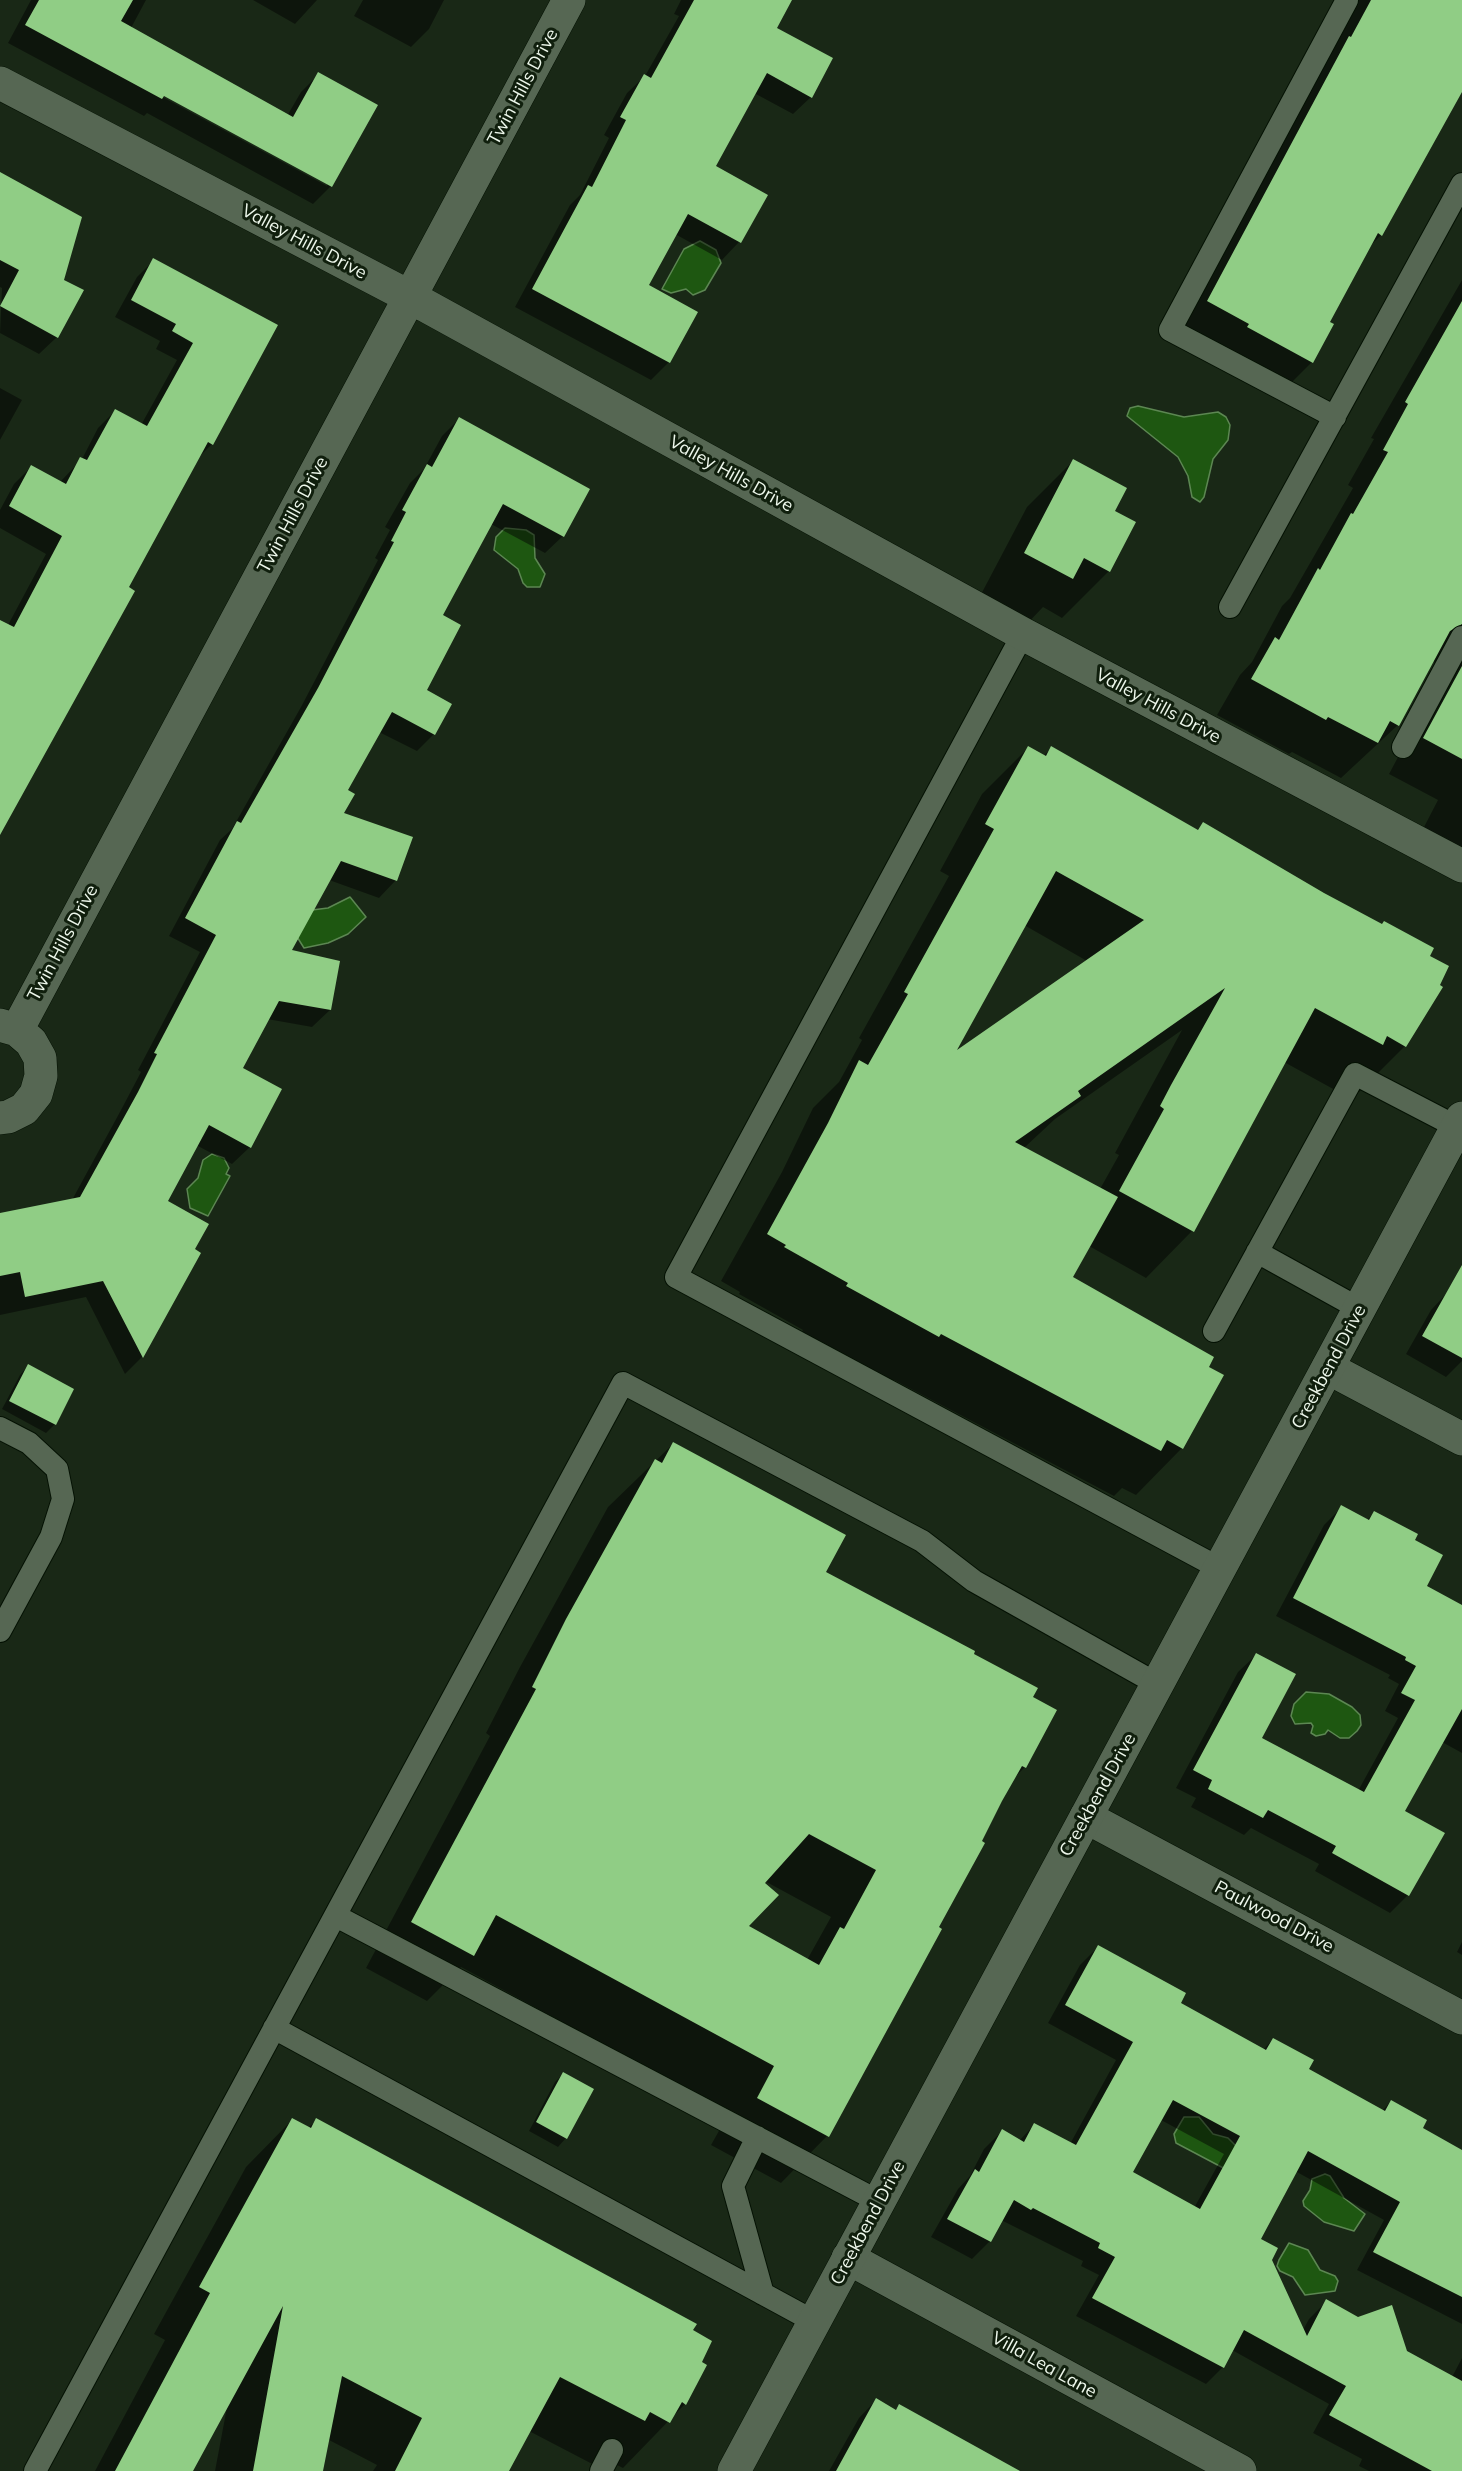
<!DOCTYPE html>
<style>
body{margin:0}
canvas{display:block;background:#192816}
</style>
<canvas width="1462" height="2471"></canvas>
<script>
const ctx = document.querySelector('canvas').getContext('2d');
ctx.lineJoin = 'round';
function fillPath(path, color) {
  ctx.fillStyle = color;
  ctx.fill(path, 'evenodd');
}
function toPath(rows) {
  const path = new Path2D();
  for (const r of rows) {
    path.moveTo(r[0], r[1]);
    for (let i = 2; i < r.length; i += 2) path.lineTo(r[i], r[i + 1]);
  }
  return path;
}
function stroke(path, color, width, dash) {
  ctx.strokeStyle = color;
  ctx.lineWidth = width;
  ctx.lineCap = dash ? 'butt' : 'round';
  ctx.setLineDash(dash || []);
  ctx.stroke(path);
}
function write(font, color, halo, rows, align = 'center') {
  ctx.font = font + ' Mulish,sans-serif';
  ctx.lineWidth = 6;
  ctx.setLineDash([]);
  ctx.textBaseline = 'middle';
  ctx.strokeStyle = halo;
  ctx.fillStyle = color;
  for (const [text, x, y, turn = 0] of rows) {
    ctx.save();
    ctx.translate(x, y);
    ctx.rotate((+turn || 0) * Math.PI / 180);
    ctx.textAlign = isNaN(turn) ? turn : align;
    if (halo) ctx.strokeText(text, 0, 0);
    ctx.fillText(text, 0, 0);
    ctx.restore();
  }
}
const water = toPath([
 [700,241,716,250,721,263,705,290,693,295,686,289,671,293,662,289,684,249,700,241],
 [1138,406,1184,417,1218,412,1226,417,1230,425,1228,440,1213,459,1204,497,1200,502,1192,497,1188,476,1178,457,1127,416,1130,408,1138,406],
 [505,528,526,530,534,535,535,558,545,574,540,587,527,587,523,583,518,569,494,550,496,537,505,528],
 [350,897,366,917,348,934,328,943,304,948,294,932,312,910,328,908,350,897],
 [212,1154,224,1158,229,1168,226,1174,230,1176,208,1216,190,1208,187,1189,198,1178,203,1160,212,1154],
 [1306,1692,1329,1694,1352,1707,1360,1715,1361,1725,1357,1731,1349,1738,1340,1738,1328,1730,1325,1734,1316,1736,1311,1733,1313,1726,1311,1723,1295,1724,1291,1716,1294,1704,1306,1692],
 [1184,2117,1199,2117,1213,2134,1228,2138,1241,2151,1229,2171,1176,2143,1174,2134,1184,2117],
 [1325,2174,1330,2176,1344,2198,1365,2214,1354,2231,1324,2222,1304,2206,1303,2201,1310,2190,1312,2179,1325,2174],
 [1289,2243,1308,2250,1320,2270,1335,2276,1338,2281,1335,2291,1305,2295,1293,2277,1280,2271,1277,2266,1279,2260,1289,2243]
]);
const shadow = toPath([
 [31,0,146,0,131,28,287,116,301,92,319,74,376,105,331,186,313,204,147,113,144,116,8,43],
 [159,91,327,183,327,186,157,94],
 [253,0,317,0,295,24],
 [363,0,444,0,429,29,411,47,354,16],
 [681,0,791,0,775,28,811,97,793,114,754,93,714,166,766,195,739,242,722,260,675,234,647,286,669,362,651,380,515,307,570,205,580,195,609,138,604,135,627,93,645,76,679,16,674,14],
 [1355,0,1462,0,1462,90,1381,235,1368,248,1328,322,1332,324,1312,362,1277,397,1173,337],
 [0,174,63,280,57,337,39,354,0,333,2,288,0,287],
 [154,260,276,326,212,444,196,460,127,588,0,833,0,621,8,625,46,554,0,528,0,510,14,484,31,467,60,482,82,459,98,428,115,411,141,425,177,360,156,349,160,341,115,317,137,277],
 [1462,280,1462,848,1424,827,1438,800,1389,774,1439,680,1441,672,1433,660,1398,725,1341,778,1292,752,1289,754,1217,715,1240,675,1252,662,1282,606,1290,598,1353,488,1348,485,1374,439,1371,438],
 [0,388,22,400,0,440],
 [459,419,563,536,545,553,491,524,441,616,425,691,434,734,417,751,379,732,346,791,342,814,396,880,379,898,329,880,289,951,330,1010,312,1027,267,1019,241,1069,280,1090,250,1147,232,1164,196,1145,166,1202,193,1250,199,1254,142,1357,125,1374,86,1297,0,1315,0,1215,72,1200,121,1110,141,1072,138,1070,200,952,169,936,220,840,232,829,301,707,378,560,375,558,390,530,385,527,410,483,424,469,442,436],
 [1073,461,1113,511,1109,571,1062,618,1043,607,1026,625,978,600,1027,507],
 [1028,748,1043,756,1052,748,1196,831,1203,824,1428,956,1405,1046,1359,1092,1342,1083,1335,1090,1284,1062,1192,1231,1146,1278,1089,1246,1071,1278,1222,1376,1182,1448,1136,1495,1122,1488,1114,1496,894,1380,891,1383,801,1333,803,1330,739,1294,740,1292,721,1281,782,1172,813,1108,839,1082,862,1040,859,1038,949,876,940,871,982,794],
 [1024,925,1087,961,953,1054],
 [1182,1030,1115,1153,1119,1155,1100,1189,1024,1148,1055,1119],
 [1448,1292,1462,1300,1462,1361,1446,1377,1406,1354,1431,1310],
 [28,1366,55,1424,46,1433,2,1409,20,1375],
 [673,1444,824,1573,972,1655,1025,1767,1013,1779,937,1928,940,1930,827,2136,781,2183,711,2145,729,2113,461,1967,427,2001,366,1968,490,1736,486,1733,520,1667,608,1507],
 [761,1879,831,1917,807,1960,747,1927],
 [1342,1507,1367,1520,1374,1513,1413,1541,1425,1587,1462,1607,1462,1753,1442,1742,1403,1812,1408,1895,1390,1913,1315,1871,1319,1864,1251,1828,1244,1835,1191,1807,1196,1798,1176,1788,1238,1672,1256,1655,1260,1738,1358,1791,1398,1718,1385,1711,1399,1684,1388,1678,1390,1675,1276,1616,1324,1525],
 [1462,1942,1462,1955,1457,1952],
 [1098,1947,1178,2003,1263,2050,1273,2039,1307,2070,1382,2111,1391,2101,1421,2129,1462,2203,1462,2324,1357,2270,1384,2220,1295,2171,1259,2239,1303,2330,1309,2319,1327,2301,1406,2352,1452,2377,1462,2358,1462,2471,1369,2471,1359,2466,1362,2459,1313,2433,1329,2404,1232,2350,1223,2367,1206,2384,1076,2316,1099,2275,1081,2266,1083,2261,1001,2220,990,2241,972,2259,931,2237,958,2189,970,2176,984,2149,1002,2131,1019,2141,1034,2125,1070,2144,1116,2060,1048,2023,1080,1965],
 [1161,2120,1224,2154,1194,2208,1131,2173],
 [563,2074,566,2138,558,2147,529,2131,555,2082],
 [292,2120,308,2128,317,2120,691,2331,685,2404,623,2468,605,2459,598,2467,529,2431,507,2471,373,2471,377,2465,329,2440,323,2471,215,2471,227,2407,192,2471,95,2471,165,2340,154,2334,246,2167],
 [876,2400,895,2411,900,2406,1018,2471,829,2471,859,2418]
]);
const building = toPath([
 [39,0,133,0,121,21,293,117,318,72,378,105,332,187,164,96,162,99,25,25],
 [694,0,792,0,777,28,833,58,812,98,767,73,716,166,768,195,741,243,688,214,649,285,698,312,670,363,532,289,588,185,592,187,626,120,620,117,644,74,651,78],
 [1371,0,1462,0,1462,92,1382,236,1378,233,1330,322,1334,324,1313,363,1247,327,1249,324,1207,301,1349,36,1351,37],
 [0,172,82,217,64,280,84,290,58,338,0,306,19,270,0,260],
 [153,258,278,325,213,445,208,442,129,587,135,591,0,835,0,620,14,627,62,536,9,506,31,465,66,484,80,457,87,460,115,409,147,426,193,343,172,331,176,324,131,300],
 [1462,301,1462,624,1450,631,1399,726,1390,721,1378,743,1328,717,1326,720,1251,679,1275,637,1279,640,1318,568,1320,570,1351,513,1353,514,1388,452,1383,450,1408,404,1405,402],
 [459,417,590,489,564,537,503,504,443,615,461,625,427,690,452,704,435,735,392,712,348,790,355,794,344,813,413,837,397,881,341,861,292,950,340,961,331,1010,279,1001,243,1068,282,1089,251,1148,209,1125,168,1201,209,1224,195,1249,201,1253,143,1358,103,1281,25,1297,20,1272,0,1276,0,1213,80,1197,138,1092,157,1054,154,1053,216,935,185,918,237,821,241,823,318,688,394,542,391,541,406,512,402,510,427,464,432,467],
 [1073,459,1127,488,1115,511,1136,522,1110,572,1084,558,1073,579,1024,553],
 [1462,666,1462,759,1423,738],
 [1028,746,1046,756,1051,746,1198,830,1203,822,1324,893,1382,924,1384,921,1434,948,1430,956,1449,966,1440,985,1443,987,1406,1047,1387,1036,1383,1045,1315,1008,1194,1232,1119,1191,1164,1109,1160,1106,1171,1085,1225,988,1078,1091,1081,1096,1015,1142,1118,1197,1073,1277,1214,1357,1209,1367,1224,1375,1183,1449,1167,1440,1161,1451,941,1334,939,1337,846,1286,848,1283,784,1247,786,1245,767,1234,828,1123,859,1060,868,1065,908,994,904,992,994,829,985,824],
 [1056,871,1144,920,957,1050],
 [1462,1265,1462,1358,1422,1336],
 [28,1364,74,1389,56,1425,9,1401],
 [673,1442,846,1535,826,1572,975,1651,974,1654,1038,1688,1033,1697,1057,1710,1026,1768,1022,1766,1002,1801,982,1841,985,1843,939,1927,942,1929,829,2137,757,2098,774,2066,496,1915,474,1956,411,1922,536,1689,532,1687,566,1619,655,1459,662,1463],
 [809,1834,876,1870,844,1929,840,1927,819,1965,749,1926,779,1895,765,1883],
 [1341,1505,1369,1520,1374,1511,1418,1534,1415,1540,1443,1555,1427,1586,1462,1605,1462,1709,1405,1811,1445,1833,1409,1896,1332,1853,1336,1846,1268,1810,1263,1818,1208,1789,1212,1780,1193,1770,1256,1653,1296,1674,1262,1738,1364,1792,1415,1700,1401,1693,1416,1666,1405,1660,1406,1657,1293,1598],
 [1098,1945,1186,1993,1181,2003,1266,2050,1273,2038,1314,2060,1309,2069,1385,2111,1391,2100,1427,2120,1423,2128,1462,2150,1462,2297,1373,2252,1400,2202,1308,2151,1261,2239,1278,2248,1272,2260,1307,2336,1326,2299,1358,2317,1392,2305,1407,2351,1462,2381,1462,2471,1432,2471,1329,2415,1346,2386,1244,2330,1224,2368,1092,2298,1115,2257,1098,2248,1100,2243,1033,2208,1031,2210,1014,2200,991,2242,947,2219,975,2169,979,2172,1002,2129,1024,2142,1034,2123,1076,2145,1133,2042,1065,2005],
 [1173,2100,1240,2136,1200,2209,1133,2172],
 [563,2072,594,2089,567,2139,536,2122],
 [292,2118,311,2128,316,2118,697,2324,693,2330,712,2341,702,2362,707,2365,686,2405,682,2402,670,2423,650,2412,645,2421,560,2377,509,2471,395,2471,422,2418,342,2376,323,2471,253,2471,283,2306,193,2471,115,2471,210,2293,199,2287],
 [876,2398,896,2410,899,2404,1020,2471,836,2471]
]);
const service = toPath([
 [1335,417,1170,330,1347,0],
 [1230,607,1462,184],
 [1023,634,676,1277,1221,1569],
 [1403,747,1462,637],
 [1257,1252,1360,1309],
 [1214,1331,1355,1074,1457,1127],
 [0,1428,29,1443,57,1469,63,1499,51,1537,0,1631],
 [336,1916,880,2202],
 [274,2028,815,2322],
 [757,2137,733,2186,763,2294],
 [35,2471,623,1383,922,1541,974,1581,1159,1685],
 [601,2471,612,2450]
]);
const minor = toPath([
 [0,83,410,297,1023,634,1462,866],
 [0,1025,17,1030,31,1042,40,1058,41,1076,36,1094,24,1109,8,1117,0,1118],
 [17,1030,569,0],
 [1328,1368,1462,1439],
 [1086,1817,1462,2018],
 [848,2258,1240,2471]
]);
const tertiary = toPath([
 [734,2471,1462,1118]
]);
const streetNames = [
 ["Twin Hills Drive",523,87,-62],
 ["Valley Hills Drive",304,242,28],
 ["Valley Hills Drive",731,474,29],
 ["Twin Hills Drive",293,515,-62],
 ["Valley Hills Drive",1158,706,28],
 ["Twin Hills Drive",63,943,-62],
 ["Creekbend Drive",1329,1367,-62],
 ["Creekbend Drive",1098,1795,-61],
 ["Paulwood Drive",1274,1917,28],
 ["Creekbend Drive",868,2223,-62],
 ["Villa Lea Lane",1044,2365,29]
];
fillPath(water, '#1e5711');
stroke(water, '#5c8752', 1.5);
fillPath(shadow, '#0007');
fillPath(building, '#90cd85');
stroke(service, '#041103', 24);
stroke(minor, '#041103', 34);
stroke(tertiary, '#041103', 34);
stroke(service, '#566753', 22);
stroke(minor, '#566753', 33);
stroke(tertiary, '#566753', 33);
write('18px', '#edf7eb', '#101f0d', streetNames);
</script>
